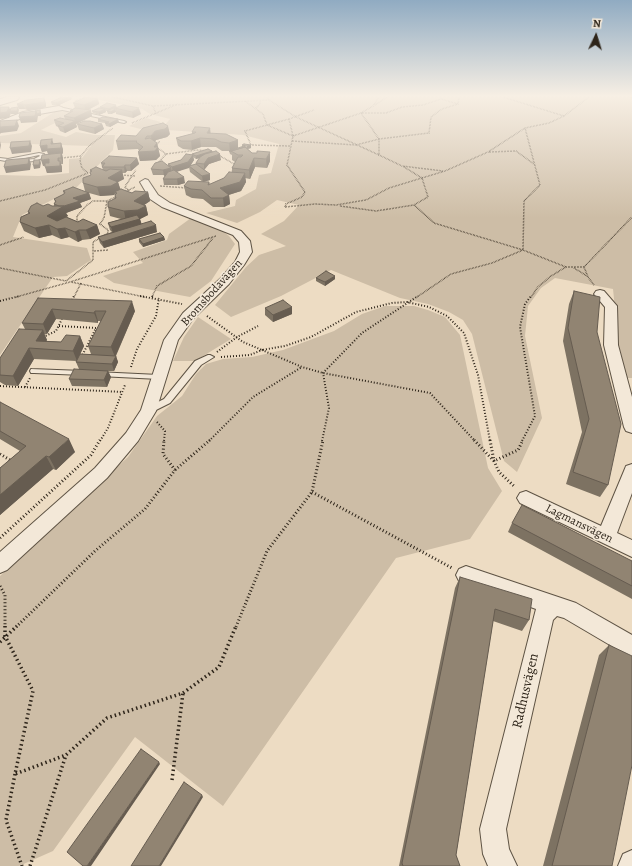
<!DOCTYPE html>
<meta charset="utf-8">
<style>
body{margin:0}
#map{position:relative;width:632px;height:866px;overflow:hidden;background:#eddcc3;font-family:Alegreya,serif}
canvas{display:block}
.north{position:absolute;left:576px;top:16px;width:40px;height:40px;-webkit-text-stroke:3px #f3e8d8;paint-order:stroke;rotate:4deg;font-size:11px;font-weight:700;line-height:16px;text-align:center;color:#2e251a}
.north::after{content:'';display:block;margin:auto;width:14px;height:18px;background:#2e251a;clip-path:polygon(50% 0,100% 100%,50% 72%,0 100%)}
</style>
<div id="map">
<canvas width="632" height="866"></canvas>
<div class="north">N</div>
</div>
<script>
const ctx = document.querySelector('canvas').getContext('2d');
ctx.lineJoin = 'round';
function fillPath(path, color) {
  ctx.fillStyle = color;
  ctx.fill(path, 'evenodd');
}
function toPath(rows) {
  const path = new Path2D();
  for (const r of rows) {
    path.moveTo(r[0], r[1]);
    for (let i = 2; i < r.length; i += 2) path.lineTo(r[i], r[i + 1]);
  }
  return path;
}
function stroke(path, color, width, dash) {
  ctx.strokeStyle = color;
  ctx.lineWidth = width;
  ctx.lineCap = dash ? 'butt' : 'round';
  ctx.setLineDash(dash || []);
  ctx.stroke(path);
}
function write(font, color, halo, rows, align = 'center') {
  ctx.font = font + ' Alegreya,serif';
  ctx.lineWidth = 3.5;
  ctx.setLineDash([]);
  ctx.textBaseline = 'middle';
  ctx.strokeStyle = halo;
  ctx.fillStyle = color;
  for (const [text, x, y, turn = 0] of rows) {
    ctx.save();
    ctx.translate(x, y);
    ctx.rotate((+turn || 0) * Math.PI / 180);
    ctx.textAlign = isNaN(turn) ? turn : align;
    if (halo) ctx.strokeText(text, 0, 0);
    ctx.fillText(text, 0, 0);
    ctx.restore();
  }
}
const green = toPath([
 [86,97,632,97,632,378,627,378,619,346,613,289,555,278,541,288,528,306,525,336,542,418,517,472,504,461,472,334,463,320,449,312,428,304,400,298,331,270,281,296,231,317,215,305,246,267,259,255,286,246,261,234,284,221,299,205,277,200,260,212,237,223,206,213,235,206,236,200,256,189,259,175,271,173,279,144,243,135,166,130,163,127,170,119,150,114,142,109],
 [59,109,75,113,41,130,66,137,76,132,95,135,115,135,113,150,76,188,22,215,13,237,87,248,91,260,67,276,53,277,0,355,0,175,39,176,69,173,69,159,82,158,91,146,0,143,0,136,21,133],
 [146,118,161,122,144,130,129,126],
 [191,218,221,230,229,236,235,244,211,281,190,297,114,283,103,276,143,263,133,252,167,240,169,234],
 [385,306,414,306,428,310,445,317,460,335,488,468,502,491,470,539,396,558,223,806,135,737,53,851,19,866,0,866,0,576,128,457,157,416,182,396,196,374,206,364,223,359,252,357,283,350,334,331,362,314],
 [198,317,231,339,195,361,173,361,184,337]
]);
const pathFar3 = toPath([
 [113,97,153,106,269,100],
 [267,97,269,100,296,117,379,155],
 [379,97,373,106,361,113,379,139,379,155,402,166,443,171],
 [503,97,564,116],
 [630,97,632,98],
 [75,101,86,97],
 [245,101,263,114,267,125,293,136,361,113,386,113,402,107,423,105,441,99,458,104],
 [375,105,387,97],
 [153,106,156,114],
 [256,108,260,104,260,101],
 [132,123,178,104],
 [292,141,356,145,379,139,429,133,431,117,442,109,458,104,459,97],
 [290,146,251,145,245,131,289,119,314,110],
 [489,152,516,151,534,164],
 [166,154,197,150,211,151,236,165,230,175],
 [61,158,81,156],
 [158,163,166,154,155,146,160,141],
 [404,167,422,178,428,197,414,205],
 [121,175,136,176],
 [160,186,187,188],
 [129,190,125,188,126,185,136,170],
 [125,192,135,187],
 [0,201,45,190,88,173,82,168,80,161,81,156,90,145,113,128],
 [340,206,376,211,414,205,434,223,523,250,566,267,584,267],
 [285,207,315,204,336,205,366,200,389,188,445,171,488,152,525,128,549,123,564,116,589,97],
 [285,207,286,204,302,197,305,192,287,165,293,136,289,119],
 [80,222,77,221,77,216,87,205,93,201,107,201],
 [0,245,24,237],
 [94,251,109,250],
 [0,268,66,281],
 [574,268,587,276],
 [66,281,93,260,93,242,108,233,108,230,100,224,104,218,107,201,117,196],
 [71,282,145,297],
 [594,285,588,277,584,267,632,217],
 [16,297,70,282,216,236],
 [74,297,81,283],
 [152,297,157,286,191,266,213,238],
 [417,297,451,274,492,263,523,250,524,201,540,185,525,128],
 [531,297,538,287,551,276,566,267]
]);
const pathFar2 = toPath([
 [140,296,182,304],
 [152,297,153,296],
 [72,300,74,296],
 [0,301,20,296],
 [207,316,243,342,262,350,285,346,311,337,356,312,392,303,407,302,429,307,447,316,464,333,478,375,490,441],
 [59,326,96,328,82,356],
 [43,337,56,331,62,319],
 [217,352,237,337,258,326],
 [221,357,250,355,262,350,302,367,323,373,430,393,475,441],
 [131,367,137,349,156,316,159,298],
 [0,386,123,392],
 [25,387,30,378],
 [157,422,165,431,164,441],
 [100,441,108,428,125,385],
 [209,441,253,397,302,367],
 [322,441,329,408,323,373,362,333,418,296],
 [522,441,535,416,520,327,525,304,531,296]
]);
const pathFar1 = toPath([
 [474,440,494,461,518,450,523,440],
 [490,440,494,461,499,472,515,487],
 [0,454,10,460,9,461],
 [175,470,210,440],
 [312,492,452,568],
 [0,538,91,455,100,440],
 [0,586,5,595,5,627],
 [16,627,95,551,145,509,175,470,163,454,164,440],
 [236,627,267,551,312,492,323,440]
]);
const path = toPath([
 [5,626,5,636,33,691,15,774,66,755],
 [0,642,17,626],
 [15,774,6,820,22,866],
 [172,780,183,693],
 [30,866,66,755,107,718,183,693,219,667,236,626]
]);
const service = toPath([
 [59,107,124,121,126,122,124,123,58,109,59,107],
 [39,153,44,154,45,157,35,161,9,163,6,161,0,160,0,158,8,159,39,153],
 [39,155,40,156,34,159,12,161,39,155],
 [208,355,210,355,214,357,201,365,170,403,152,412,146,412,145,410,146,408,164,399,195,361,208,355],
 [31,369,83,371,87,373,83,375,34,373,31,373,30,371,31,369],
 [96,372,159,375,163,377,159,379,99,376,95,374,96,372]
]);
const minor = toPath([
 [59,106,63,108,62,110,28,116,0,126,0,121,23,112,59,106],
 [145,179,148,180,158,195,170,203,241,231,250,241,252,252,244,265,229,284,193,319,178,340,156,411,138,441,107,478,7,570,0,573,0,552,95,468,126,433,141,410,164,340,183,313,221,278,235,262,240,252,239,242,233,235,162,207,150,199,140,182,145,179],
 [600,290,604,291,617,306,618,345,632,397,632,433,626,431,624,427,604,345,605,307,594,294,596,291,600,290],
 [632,464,632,493,617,533,632,540,632,557,520,503,517,498,520,493,526,491,601,526,624,471,626,466,632,464],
 [466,566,576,603,632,635,632,658,564,618,557,616,553,620,506,829,509,849,517,866,488,866,483,854,480,829,536,609,459,581,456,575,459,569,466,566],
 [632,850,632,866,618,866,623,854,632,850]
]);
const tertiary = toPath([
 [7,97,18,97,19,98,17,100,0,105,0,99,7,97]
]);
const wall = toPath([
 [72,99,57,106,52,105,51,102],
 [98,99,99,104,88,110,92,116,76,124,77,127,65,133,60,131,58,127,56,126,54,120,65,119,64,116,70,113,70,111,75,108,73,103],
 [46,103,46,107,41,109,27,110,25,109,19,109,17,104],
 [100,107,117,107,141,114,133,118,116,114,116,112,111,114,108,114,107,111,106,111,106,112,99,115,93,113,92,111,100,108],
 [98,119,119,122,110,127,106,126,105,123,98,122],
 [77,124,102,124,104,129,95,134,79,130],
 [192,132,210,133,238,140,238,148,242,147,242,145,251,148,248,149,252,153,270,161,267,168,255,167,250,179,245,178,246,182,241,191,229,195,230,204,224,207,213,207,203,199,192,198,186,195,184,186,203,182,190,172,189,167,176,172,185,183,178,185,164,185,163,179,165,175,153,175,151,169,168,166,168,164,181,160,192,154,212,151,212,152,221,160,209,164,204,170,210,180,203,182,209,182,210,184,224,178,232,172,232,168,235,162,232,160,232,155,230,154,229,151,222,151,216,147,201,147,192,150,183,149,178,146,176,138,192,134],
 [193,157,196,159,199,158,196,163,196,164,190,166,194,160],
 [170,134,167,137,156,140,155,142,157,143,160,156,156,160,140,161,138,152,139,151,138,149,118,150,116,141,136,136],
 [53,144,63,149,63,153,62,154,63,159,63,164,61,164,62,167,62,172,47,173,45,165,43,166,48,154,47,151,42,152,40,146],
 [137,158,139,164,131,171,127,171,125,173,122,173,124,179,118,182,120,189,132,193,148,192,150,201,144,205,146,206,148,215,140,219,141,224,157,232,104,248,100,243,98,237,112,232,110,230,108,223,121,219,110,216,108,207,115,198,115,194,114,195,100,196,89,193,91,199,80,203,82,207,66,213,68,216,66,217,78,222,97,225,100,234,90,239,82,240,78,242,69,237,61,239,52,235,39,238,24,231,20,222,29,213,28,212,43,206,54,206,54,204,55,202,54,199,64,194,63,191,85,191,83,183,91,175,90,170,103,170,101,163],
 [164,237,165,240,143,247,139,242,139,239],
 [335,276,335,279,325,286,316,281,316,278],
 [574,291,597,332,608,485,600,497,566,484,582,432,563,341,569,304],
 [38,298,135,311,116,356,118,362,114,371,108,371,111,377,107,387,72,386,69,379,79,369,76,362,77,361,34,359,18,386,5,385,0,382,0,358,25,329,22,323],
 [56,319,98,323,98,321,101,321,88,346,91,354,80,354,84,346,80,336,61,342,46,341,47,340,44,334,47,334],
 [292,307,292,314,273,322,265,315,265,308],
 [0,402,75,452,56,470,53,469,0,515,0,468,20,451,0,439],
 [512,523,632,561,632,599,508,532],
 [460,577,529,620,522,631,493,621,456,855,460,866,399,866,455,588],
 [609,645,612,866,543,866,599,655]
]);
const shadedWall = toPath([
 [69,97,71,97,72,99,57,106,56,103],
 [44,98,46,103,46,107,41,109,27,110,25,105],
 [98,99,99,104,86,111,84,105],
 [17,104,23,104,25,109,19,109],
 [116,105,117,108,110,112,109,109],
 [9,107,11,111,18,107,19,110,18,114,11,114,11,113,9,118,0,119,0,113],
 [139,108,141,114,133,118,132,112],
 [105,109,106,112,99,115,99,112],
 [115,109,116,112,111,114,111,112],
 [40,110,41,113,41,116,38,116,37,122,21,123,19,117],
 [91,110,92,116,76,124,77,127,65,133,63,127,75,121,74,118],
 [118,119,119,122,110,127,109,124],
 [17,120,19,126,17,131,1,133,0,134,0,127],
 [102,124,104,129,95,134,94,128],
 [168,126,170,134,167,137,156,140,152,145,151,136,155,131],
 [210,128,211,136,207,133],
 [200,138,201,147,192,150,191,141],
 [52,139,54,145,61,143,63,149,63,153,62,154,63,159,63,164,61,158,49,155,47,151,42,152,40,146,51,144],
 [238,140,238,149,230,151,229,143],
 [0,141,1,145,0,150],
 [30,141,32,146,31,152,12,154,10,148],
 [157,143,160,156,156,160,140,161,138,152,154,147],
 [251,145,251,148,247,149,247,146],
 [212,151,212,154,196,159,196,156],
 [270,152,270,161,267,168,266,159],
 [220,154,221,160,209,164,204,170,204,164,208,158],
 [193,155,194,160,189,168,173,173,172,167],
 [29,158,31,164,30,170,6,173,4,167],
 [58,158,60,163,60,161,62,167,62,172,47,173,45,167,58,161],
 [137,158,139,164,131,171,130,165],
 [254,158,255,167,250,179,249,170],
 [49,159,51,165,43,166,41,160],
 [40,160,41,163,40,168,34,169,33,165],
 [125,165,127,171,125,173,124,167],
 [171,168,172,174,164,176,163,170],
 [122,170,124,179,118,182,121,191,114,192,115,194,114,195,100,196,97,187,108,178],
 [245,173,246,182,241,191,221,197,220,188],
 [210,174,210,180,203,182,202,176],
 [184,177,185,183,178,185,177,179],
 [148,192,150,201,137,210,146,206,148,215,140,219,142,225,113,233,111,227,126,221,124,211,134,201],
 [89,193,91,199,80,203,82,207,66,213,68,216,50,226,47,216,73,198],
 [229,195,230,204,224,207,223,198],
 [49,225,52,235,39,238,35,228],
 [97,225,100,234,90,239,86,230],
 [156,225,157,232,104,248,102,242],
 [65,228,69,237,61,239,57,229],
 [79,230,82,240,78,242,75,232],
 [164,237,165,240,143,247,143,244],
 [335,276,335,279,325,286,325,282],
 [132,301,135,311,115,357,116,356,118,362,114,371,112,364,115,357,111,347],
 [292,307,292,314,273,322,273,315],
 [52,309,56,319,47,334,43,324],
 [95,311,98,321,98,323,94,313],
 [43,330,47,340,42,349,36,341],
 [80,336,84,346,77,361,73,351],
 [29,348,34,359,18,386,13,376],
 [108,371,111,377,107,387,104,380],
 [69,439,75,452,56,470,49,457],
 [46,456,53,469,0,515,0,495],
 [159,762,160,764,91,866,87,866],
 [202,795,203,797,161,866,159,866]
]);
const building = toPath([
 [62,97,69,97,56,103,51,102,62,97],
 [86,97,98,99,84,105,73,103,86,97],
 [44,98,44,102,39,103,25,105,23,104,17,104,26,100,44,98],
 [107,103,116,105,109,109,100,107,107,103],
 [123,105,139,108,132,112,115,108,123,105],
 [0,107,9,107,7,112,0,113,0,107],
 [18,107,17,111,10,111,11,108,18,107],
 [75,108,91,110,74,118,64,116,73,111,70,111,75,108],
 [99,108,105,109,99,112,92,111,99,108],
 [113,108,117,109,115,108,115,109,111,112,107,111,113,108],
 [40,110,40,113,37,114,36,111,35,111,40,110],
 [36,111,35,116,19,117,20,113,36,111],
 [103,117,118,119,109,124,105,123,109,122,98,119,103,117],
 [60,118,75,121,63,127,58,126,64,123,54,120,60,118],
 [17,120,15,126,0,127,0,121,17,120],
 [84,121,90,121,102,124,94,128,77,124,84,121],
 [163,123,168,126,165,129,155,131,151,136,147,136,145,139,150,138,157,143,154,147,158,147,155,151,138,152,143,147,136,142,137,141,116,141,121,135,136,136,143,128,163,123],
 [195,127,199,127,210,128,207,133,226,134,238,140,229,143,221,142,215,139,200,138,191,141,181,141,176,138,195,133,196,132,192,132,195,127],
 [52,139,51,144,61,143,61,148,47,149,47,145,40,146,41,140,52,139],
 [30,141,29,146,10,148,11,142,30,141],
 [244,144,251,145,247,146,242,145,244,144],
 [244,146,245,147,231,151,231,152,229,151,244,146],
 [245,147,252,153,257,153,257,151,270,152,266,159,254,158,249,170,232,168,238,157,241,157,243,155,238,155,231,151,245,147],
 [208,149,212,151,196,156,192,154,208,149],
 [216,151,220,154,208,158,204,164,196,163,200,157,205,154,216,151],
 [61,153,61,158,58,158,58,161,60,161,60,166,45,167,45,163,49,163,49,159,41,160,42,155,61,153],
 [186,154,193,155,188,162,172,167,168,164,181,160,186,154],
 [109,156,137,158,130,165,125,165,124,167,102,167,105,163,101,163,109,156],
 [29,158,28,164,4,167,6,160,29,158],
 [34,160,40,160,39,165,33,165,34,160],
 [162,161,171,168,163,170,151,169,155,163,162,161],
 [196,164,210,174,202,176,189,166,196,164],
 [96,167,106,171,110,169,122,170,108,178,118,182,111,186,97,187,83,183,83,178,91,175,90,172,92,171,90,170,96,167],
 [174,170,184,177,177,179,163,179,168,172,174,170],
 [229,172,245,173,240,182,220,188,229,195,223,198,211,198,202,190,191,189,184,186,188,181,209,182,208,185,224,178,229,172],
 [73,187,89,193,73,198,80,201,64,206,59,206,54,204,56,201,54,199,64,194,65,192,63,191,73,187],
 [121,189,132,193,135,191,148,192,134,201,146,206,138,210,124,211,108,207,108,202,116,198,115,195,117,193,114,192,121,189],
 [37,203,43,206,48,204,52,206,64,206,47,216,57,221,66,217,78,222,83,219,97,225,86,230,79,230,75,232,65,228,57,229,49,225,35,228,20,222,21,217,30,213,28,212,31,206,37,203],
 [137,215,140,219,111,227,108,223,137,215],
 [151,221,156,225,102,242,98,237,151,221],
 [160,233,164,237,143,244,139,239,160,233],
 [326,271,335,276,325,282,316,278,326,271],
 [574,291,600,297,597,332,621,424,608,485,573,472,589,419,568,328,574,291],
 [38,298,132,301,111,347,88,346,106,311,95,311,94,313,52,309,43,324,22,323,38,298],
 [283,300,292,307,273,315,265,308,283,300],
 [19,329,43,330,36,341,61,342,66,335,80,336,73,351,29,348,13,376,0,375,0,358,19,329],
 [80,354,116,356,112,364,76,362,80,354],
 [74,369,108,371,104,380,69,379,74,369],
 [0,402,69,439,49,457,46,456,0,495,0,468,26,446,0,431,0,402],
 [522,505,632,561,632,586,512,523,522,505],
 [460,577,532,599,529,620,495,609,456,855,460,866,403,866,402,863,460,577],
 [609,645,632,656,632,765,612,866,552,866,609,645],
 [141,749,159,762,87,866,83,866,67,852,141,749],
 [184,782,202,795,159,866,131,866,184,782]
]);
const streetNames = [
 ["Bromsbodavägen",212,293,-48],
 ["Lagmansvägen",579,524,26]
];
const nearStreetnames = [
 ["Radhusvägen",526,691,-77]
];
fillPath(green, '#cdbda6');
stroke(service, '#5e5344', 2);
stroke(minor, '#5e5344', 2);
stroke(tertiary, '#5e5344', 2);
stroke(pathFar3, '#2e251a', 1.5, [0.5, 1]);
stroke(pathFar2, '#2e251a', 2, [1, 2]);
stroke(pathFar1, '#2e251a', 3, [1, 2.5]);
stroke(path, '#2e251a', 3.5, [1.5, 3]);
fillPath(service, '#f3e8d8');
fillPath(minor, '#f3e8d8');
fillPath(tertiary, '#f3e8d8');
fillPath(wall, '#7d7262');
fillPath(shadedWall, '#665c50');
fillPath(building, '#918472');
stroke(building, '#665c50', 1);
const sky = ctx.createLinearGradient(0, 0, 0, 218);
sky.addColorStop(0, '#90abc2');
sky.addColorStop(0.44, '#f7efe4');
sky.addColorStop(1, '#f7efe400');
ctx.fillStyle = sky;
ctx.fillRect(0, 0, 632, 218);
write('12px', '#2e251a', '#f3e8d8', streetNames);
write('14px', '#2e251a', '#f3e8d8', nearStreetnames);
</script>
